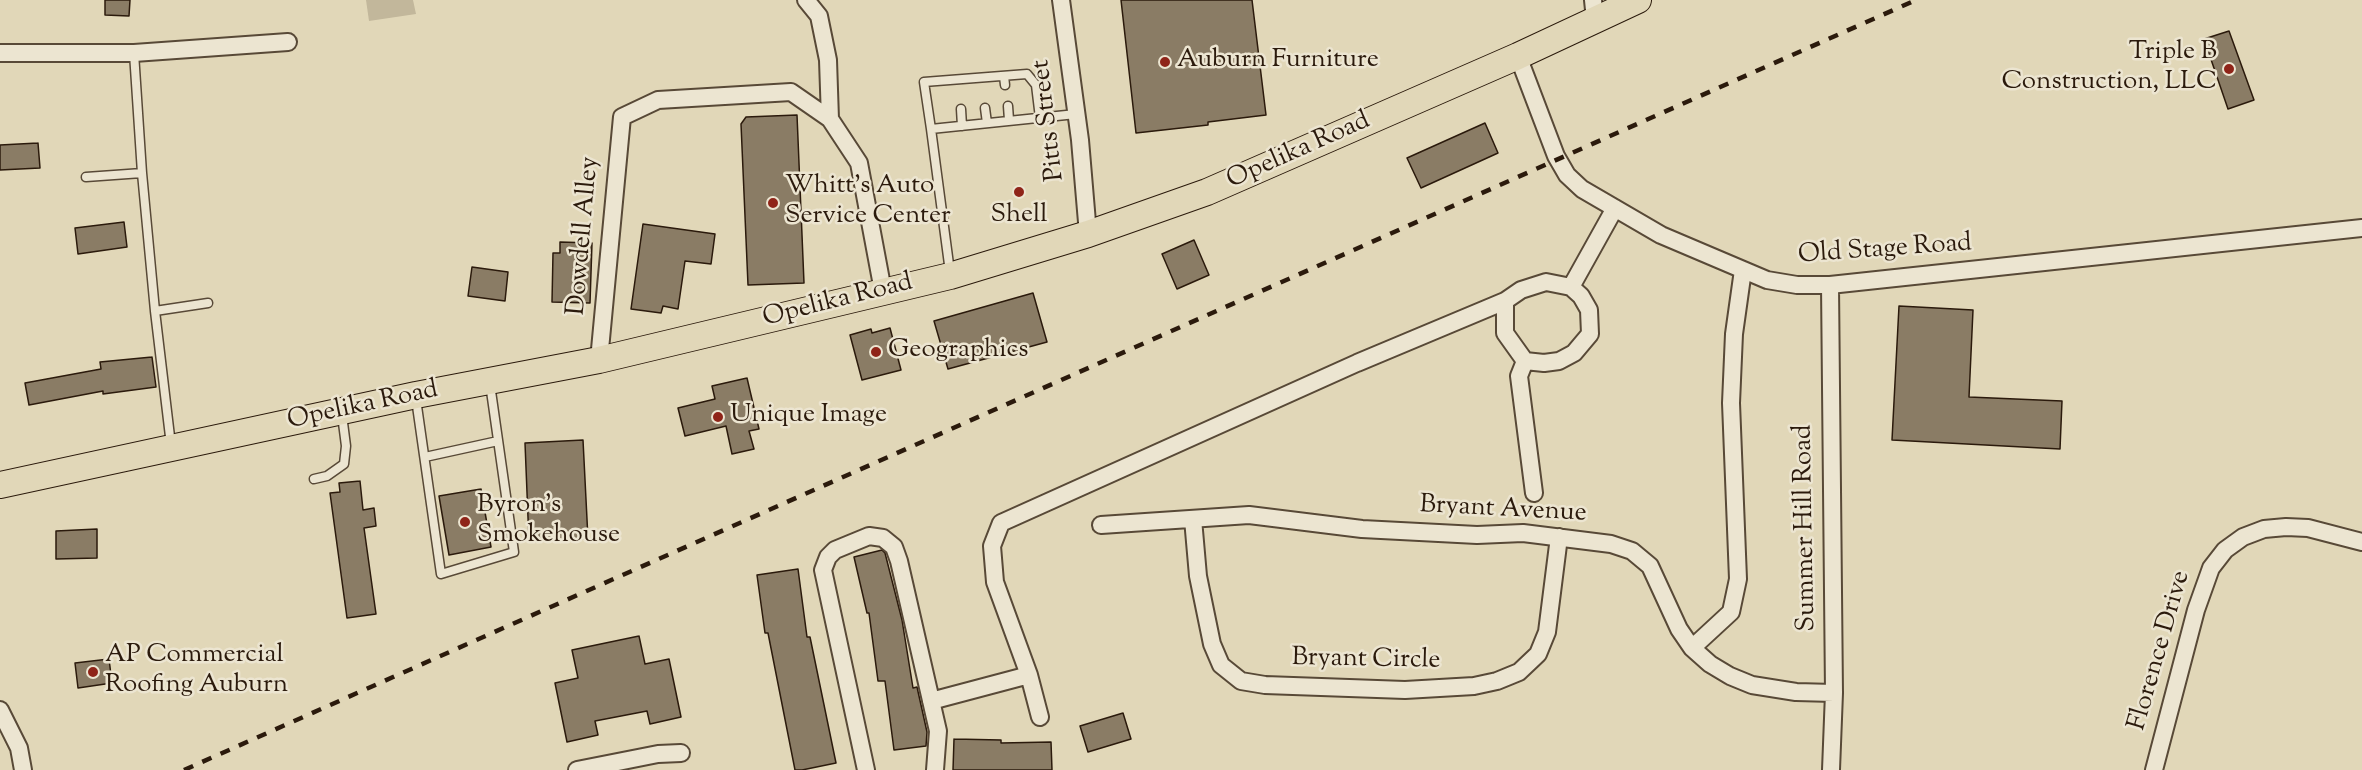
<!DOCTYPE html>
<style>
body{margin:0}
canvas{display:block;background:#e1d7b8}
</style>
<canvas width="2362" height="770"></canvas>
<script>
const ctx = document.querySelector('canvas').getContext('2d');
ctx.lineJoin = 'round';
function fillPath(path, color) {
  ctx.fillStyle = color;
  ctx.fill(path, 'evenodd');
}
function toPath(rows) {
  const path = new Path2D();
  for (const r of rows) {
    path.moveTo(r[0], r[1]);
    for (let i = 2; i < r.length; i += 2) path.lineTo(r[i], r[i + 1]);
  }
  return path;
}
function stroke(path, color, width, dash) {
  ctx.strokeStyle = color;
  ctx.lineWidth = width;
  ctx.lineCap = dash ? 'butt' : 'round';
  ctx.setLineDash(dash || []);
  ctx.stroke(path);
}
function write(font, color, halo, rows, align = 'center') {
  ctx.font = font + ' "Sorts Mill Goudy",serif';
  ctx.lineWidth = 5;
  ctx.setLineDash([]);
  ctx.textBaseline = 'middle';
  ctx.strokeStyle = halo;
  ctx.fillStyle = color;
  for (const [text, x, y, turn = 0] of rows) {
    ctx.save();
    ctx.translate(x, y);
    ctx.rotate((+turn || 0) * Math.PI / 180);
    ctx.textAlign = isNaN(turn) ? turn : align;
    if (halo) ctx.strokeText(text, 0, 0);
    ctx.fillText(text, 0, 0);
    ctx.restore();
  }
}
const green = toPath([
 [366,0,413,0,416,14,369,21]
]);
const building = toPath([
 [105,0,130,0,129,16,105,15,105,0],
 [1121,0,1252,0,1266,115,1208,122,1208,125,1136,133,1121,0],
 [2229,31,2254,100,2228,109,2204,39,2229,31],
 [797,115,804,283,748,285,741,124,746,117,797,115],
 [1485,123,1498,153,1421,188,1407,158,1485,123],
 [38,143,40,168,0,170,0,145,38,143],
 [124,222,127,247,78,254,75,228,124,222],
 [643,224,715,234,711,264,685,261,678,309,663,306,661,313,631,309,643,224],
 [1194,240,1209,275,1177,289,1162,254,1194,240],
 [560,242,592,243,590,303,552,302,553,253,560,253,560,242],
 [472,267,508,272,505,301,468,296,472,267],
 [1033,293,1047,342,948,369,934,321,1033,293],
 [1899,306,1973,310,1969,397,2062,401,2060,449,1892,440,1899,306],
 [890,328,901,370,862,380,850,335,871,329,872,333,890,328],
 [152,357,156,387,103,394,103,391,29,405,25,383,101,369,100,362,152,357],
 [747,378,759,429,749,431,754,449,732,454,726,426,685,436,678,408,715,399,712,386,747,378],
 [583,440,588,539,529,542,525,443,583,440],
 [360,481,363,510,374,508,376,526,364,528,376,614,347,618,330,493,340,492,339,483,360,481],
 [481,489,491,547,449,555,439,496,481,489],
 [97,529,97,558,56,559,56,531,97,529],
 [882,550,885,553,902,620,913,688,917,687,927,732,926,746,894,750,885,681,878,681,869,613,867,613,854,557,882,550],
 [798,569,807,637,810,637,836,763,802,770,795,770,768,633,765,633,757,575,798,569],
 [639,636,645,664,669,659,681,717,650,724,647,711,595,721,598,735,567,742,555,683,578,678,572,650,639,636],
 [109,659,112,683,78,688,75,663,109,659],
 [1123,713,1131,739,1088,752,1080,726,1123,713],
 [954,739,1001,740,1001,743,1051,742,1052,770,953,770,954,739]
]);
const service = toPath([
 [134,53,142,173],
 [1004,76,1005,85],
 [1008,106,1009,120],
 [985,108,987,123],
 [961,109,962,126],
 [931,129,924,82,1027,74,1036,85,1040,118],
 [86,177,142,173,155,311,171,445],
 [950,272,931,129,1076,114],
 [155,311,208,303],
 [416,399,441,574,514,552,490,384],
 [425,457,498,441],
 [314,479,327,476,344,464,346,446,342,415]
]);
const minor = toPath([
 [806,0,819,16,828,60,830,119],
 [1061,0,1080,140,1088,234],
 [1593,0,1595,20],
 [0,53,134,53,288,42],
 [1518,56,1556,156,1567,175,1582,189,1661,235,1767,280,1797,285,1830,285,2362,228],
 [1830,285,1834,693,1831,770],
 [1571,287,1615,208],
 [1505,301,1521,290,1546,282,1571,287,1581,296,1589,310,1590,334,1574,353,1559,361,1544,363,1525,361],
 [599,360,622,117,658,100,791,92,830,119,859,163,883,291],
 [1193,519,1198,576,1212,644,1221,665,1241,681,1265,685,1405,690,1474,686,1497,681,1519,672,1538,654,1547,632,1559,537],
 [1101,525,1249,515,1362,529,1477,535,1523,533,1611,544,1632,551,1650,566,1679,629,1692,648,1710,664,1730,676,1752,685,1796,692,1834,693],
 [1692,648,1731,612,1738,579,1731,403,1734,334,1743,270],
 [931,701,1029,675],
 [0,710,19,748,23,770],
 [1040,717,1029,675,995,582,992,546,1001,523,1357,363,1505,301,1505,333,1525,361,1519,376,1534,493],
 [577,770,658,754,681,753],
 [866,770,823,570,828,557,835,550,869,536,883,538,894,547,899,561,938,731,935,770],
 [2154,770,2196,610,2211,568,2225,550,2243,537,2264,529,2286,527,2308,528,2362,542]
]);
const primary = toPath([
 [0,485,416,395,599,360,950,276,1088,234,1207,192,1518,56,1638,0]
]);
const rail = toPath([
 [184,770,1916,0]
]);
const markers = [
 [1165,62,6,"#8f2418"],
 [2229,69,6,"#8f2418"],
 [1019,192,6,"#8f2418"],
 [773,203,6,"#8f2418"],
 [876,352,6,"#8f2418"],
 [718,417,6,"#8f2418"],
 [465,522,6,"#8f2418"],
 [93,672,6,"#8f2418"]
];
const poiNames = [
 ["Triple B",2217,54,"right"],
 ["Construction, LLC",2217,84,"right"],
 ["Auburn Furniture",1177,62],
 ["Whitt's Auto",785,188],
 ["Service Center",785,218],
 ["Shell",1019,217,"center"],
 ["Geographics",888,352],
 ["Unique Image",730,417],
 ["Byron's",477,507],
 ["Smokehouse",477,537],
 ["AP Commercial",105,657],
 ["Roofing Auburn",105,687]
];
const streetNames = [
 ["Pitts Street",1050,120,-97],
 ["Opelika Road",1299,152,-24],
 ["Dowdell Alley",585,236,-85],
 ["Old Stage Road",1885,251,-4],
 ["Opelika Road",838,302,-14],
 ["Opelika Road",363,407,-12],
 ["Bryant Avenue",1503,511,3],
 ["Summer Hill Road",1807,528,-91],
 ["Florence Drive",2161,651,-74],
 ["Bryant Circle",1366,661,1]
];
fillPath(green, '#c2b79b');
fillPath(building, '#8a7c65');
stroke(building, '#2b1a0c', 1.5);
stroke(service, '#584937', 11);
stroke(minor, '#584937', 20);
stroke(primary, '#2b1a0c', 28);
stroke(service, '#ece5d1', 8);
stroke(minor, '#ece5d1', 16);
stroke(primary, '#e1d7b8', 26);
stroke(rail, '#2b1a0c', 4.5, [10, 10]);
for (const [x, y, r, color] of markers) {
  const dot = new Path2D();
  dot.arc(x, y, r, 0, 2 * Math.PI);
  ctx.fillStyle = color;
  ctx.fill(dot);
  stroke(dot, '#ece5d1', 2);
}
write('26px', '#2b1a0c', '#ece5d1', poiNames, 'left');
write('26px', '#2b1a0c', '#ece5d1', streetNames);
</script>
